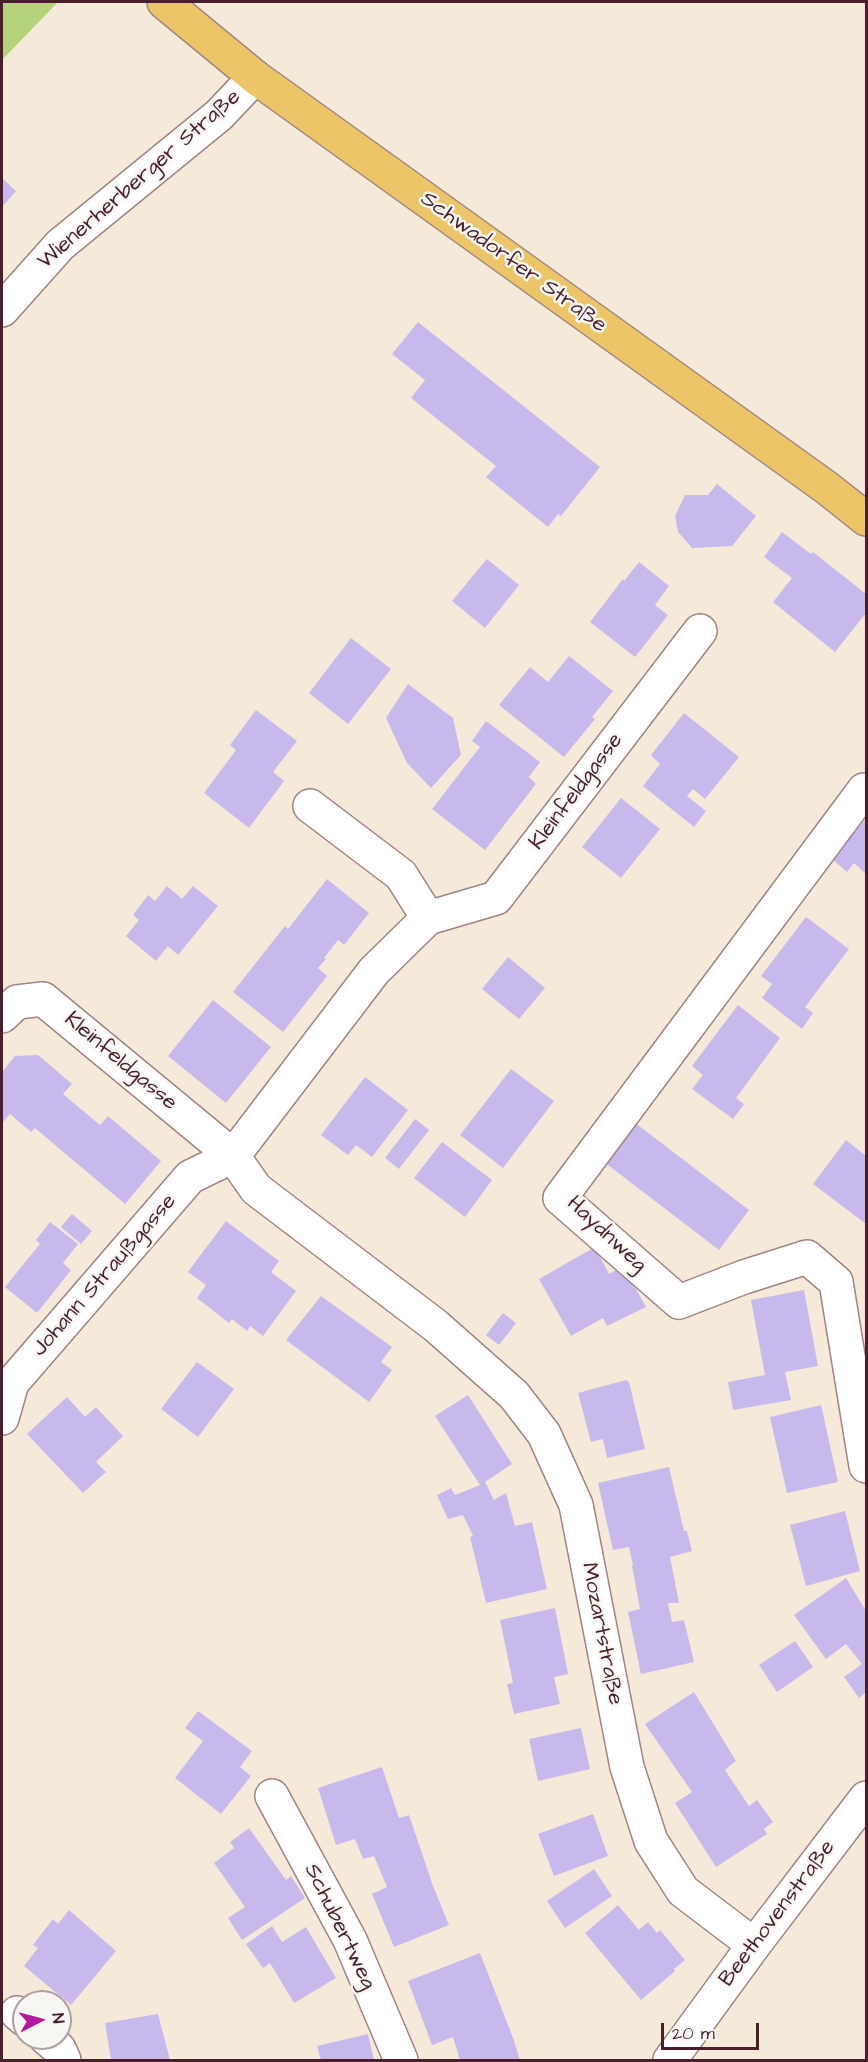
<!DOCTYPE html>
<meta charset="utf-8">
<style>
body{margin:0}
#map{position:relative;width:868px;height:2062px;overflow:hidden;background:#f5ead9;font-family:"Architects Daughter",sans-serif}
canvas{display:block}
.frame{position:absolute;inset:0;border:3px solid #4a1f2b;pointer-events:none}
.north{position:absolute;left:12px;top:1990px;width:60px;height:60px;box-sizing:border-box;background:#f6f6f2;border:2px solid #b1a0a2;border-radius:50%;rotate:84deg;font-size:16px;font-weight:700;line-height:24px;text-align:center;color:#4a1f2b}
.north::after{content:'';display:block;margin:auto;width:21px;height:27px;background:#b5179e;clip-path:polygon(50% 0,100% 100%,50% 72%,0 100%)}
.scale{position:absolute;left:661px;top:2023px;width:98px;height:27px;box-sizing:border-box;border:3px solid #4a1f2b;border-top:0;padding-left:8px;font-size:18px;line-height:21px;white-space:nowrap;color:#4a1f2b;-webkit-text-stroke:4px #f6f6f2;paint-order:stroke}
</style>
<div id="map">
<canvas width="868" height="2062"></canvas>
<div class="frame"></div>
<div class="north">N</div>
<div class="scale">20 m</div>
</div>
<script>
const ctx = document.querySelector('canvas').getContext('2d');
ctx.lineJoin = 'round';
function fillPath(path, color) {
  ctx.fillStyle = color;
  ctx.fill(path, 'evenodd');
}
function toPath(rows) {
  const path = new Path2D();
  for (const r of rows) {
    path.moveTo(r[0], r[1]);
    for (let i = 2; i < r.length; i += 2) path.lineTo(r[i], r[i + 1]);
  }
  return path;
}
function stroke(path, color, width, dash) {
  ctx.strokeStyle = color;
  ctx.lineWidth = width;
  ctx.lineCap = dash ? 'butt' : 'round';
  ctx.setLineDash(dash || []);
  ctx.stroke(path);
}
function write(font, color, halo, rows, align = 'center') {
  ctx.font = font + ' "Architects Daughter",sans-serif';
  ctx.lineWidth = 5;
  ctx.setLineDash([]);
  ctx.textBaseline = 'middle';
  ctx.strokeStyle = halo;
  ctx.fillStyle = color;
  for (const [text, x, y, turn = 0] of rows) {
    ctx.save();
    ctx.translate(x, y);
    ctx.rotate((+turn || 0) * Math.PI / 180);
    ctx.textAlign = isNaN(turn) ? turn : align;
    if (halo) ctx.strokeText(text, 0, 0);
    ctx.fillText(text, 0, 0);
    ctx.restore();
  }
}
const green = toPath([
 [2,2,58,2,2,60]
]);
const building = toPath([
 [2,178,16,191,2,207],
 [418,322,600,467,561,516,558,514,548,527,486,477,496,466,411,398,425,380,392,354],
 [717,484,756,516,732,546,692,548,678,532,675,516,685,495,708,495],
 [782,532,811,554,813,552,866,594,866,613,835,652,773,602,792,578,764,557],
 [487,559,519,585,485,628,452,601],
 [639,562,669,586,655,605,668,615,635,657,590,622,623,579,624,581],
 [351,638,391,669,348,724,309,693],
 [569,656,613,691,592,717,595,719,564,757,499,705,530,667,548,682],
 [408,684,453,718,461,755,431,788,407,763,386,718],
 [256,710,297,741,273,772,284,781,249,828,204,793,236,750,230,745],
 [684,713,739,757,705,799,693,789,687,796,706,811,694,827,643,786,660,764,651,755],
 [486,721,540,762,529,777,536,784,485,850,432,809,480,747,472,741],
 [621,798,660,829,621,878,582,847],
 [865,820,866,874,854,863,847,872,832,859],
 [327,879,369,913,344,945,338,940,324,958,326,959,318,968,327,976,283,1032,233,992,285,926,288,929],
 [167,886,182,899,193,886,218,906,178,955,168,946,156,961,126,936,139,920,133,915,148,895,155,901],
 [806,917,849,949,805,1007,813,1013,802,1029,762,998,772,984,761,976],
 [508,957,545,988,519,1019,482,989],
 [213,1000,271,1047,226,1103,168,1056],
 [738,1005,780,1038,736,1098,744,1104,733,1119,692,1089,703,1075,692,1066],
 [38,1055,72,1084,63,1094,100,1125,108,1116,161,1161,125,1204,35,1128,31,1132,10,1114,3,1122,2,1120,2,1072,15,1056],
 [511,1069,554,1101,503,1168,460,1135],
 [365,1077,408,1110,372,1157,356,1145,348,1155,321,1135],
 [415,1119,429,1130,399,1169,385,1158],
 [634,1122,749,1210,719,1250,604,1162],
 [846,1140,866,1156,866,1224,813,1184],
 [442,1142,492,1180,465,1217,414,1178],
 [72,1214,92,1231,81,1244,61,1227],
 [226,1221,279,1261,271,1272,296,1291,263,1336,250,1326,247,1331,232,1319,229,1323,197,1298,206,1285,188,1272],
 [50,1222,78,1244,63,1263,71,1270,37,1313,5,1287,40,1244,36,1240],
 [595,1247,609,1274,623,1266,646,1307,607,1326,603,1318,571,1336,539,1279],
 [804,1290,818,1366,785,1372,791,1400,733,1410,728,1382,765,1375,751,1300],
 [321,1296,392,1347,381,1362,392,1370,369,1402,286,1340],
 [503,1313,516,1323,499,1345,486,1335],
 [197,1362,234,1389,198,1437,161,1409],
 [626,1380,629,1382,645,1449,607,1458,603,1439,591,1442,578,1393],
 [468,1395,512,1464,485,1482,494,1500,506,1493,515,1526,532,1522,547,1589,486,1603,470,1537,473,1536,463,1515,448,1519,437,1495,451,1488,455,1495,480,1485,435,1416],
 [67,1397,85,1417,96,1407,123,1436,96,1462,106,1472,83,1493,27,1434],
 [821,1405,838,1482,787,1493,770,1417],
 [669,1467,684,1531,687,1531,692,1551,670,1557,679,1603,668,1603,672,1622,684,1620,694,1662,641,1674,628,1612,640,1609,632,1566,633,1566,629,1547,613,1550,598,1483],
 [845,1511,860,1571,806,1586,790,1525],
 [846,1578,866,1611,866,1692,859,1698,844,1677,862,1664,846,1644,826,1659,794,1615],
 [555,1608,568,1674,554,1677,560,1704,514,1714,507,1684,513,1683,500,1620],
 [795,1641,813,1667,777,1692,759,1665],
 [694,1692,736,1761,725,1770,749,1806,757,1800,773,1822,764,1829,767,1834,716,1867,675,1803,692,1792,645,1724],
 [198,1711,252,1751,240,1767,251,1776,221,1814,175,1778,203,1741,185,1728],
 [581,1728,590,1769,538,1781,529,1739],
 [382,1767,399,1818,409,1815,433,1886,449,1925,394,1947,372,1894,387,1887,374,1856,363,1859,355,1839,336,1845,318,1788],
 [593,1814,608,1856,554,1876,538,1834],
 [249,1828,286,1880,291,1876,305,1898,242,1940,228,1918,245,1907,214,1863,234,1848,230,1842],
 [594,1869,612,1896,565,1928,547,1901],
 [618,1905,639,1930,648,1922,657,1933,660,1930,685,1960,674,1969,675,1971,641,2000,585,1933],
 [69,1910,116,1951,71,2005,24,1966,38,1948,33,1945,53,1919,58,1924],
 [272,1926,282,1942,306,1927,336,1978,294,2003,270,1963,263,1968,246,1944],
 [480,1953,513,2038,520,2060,460,2060,453,2037,432,2045,408,1981],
 [158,2014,170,2060,111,2060,105,2023],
 [368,2034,374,2060,321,2060,317,2046]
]);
const minor = toPath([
 [2,310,60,245,219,115,255,77],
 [866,792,864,790,560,1198,679,1302,744,1277,807,1257,836,1282,866,1466],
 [310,806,401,875,428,918],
 [2,1016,17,1002,43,999,233,1156,256,1189,436,1326,514,1395,544,1434,576,1505,627,1767,651,1841,683,1891,754,1945],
 [2,1418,12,1383,190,1177,233,1156,374,971,428,918,496,898,700,631],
 [272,1796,350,1940,401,2060],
 [17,2013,24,2019],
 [46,2038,59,2049,64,2060],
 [670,2060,754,1945,866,1798]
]);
const major = toPath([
 [164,2,255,77,827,488,866,519]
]);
const streetNames = [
 ["Wienerherberger Straße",140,180,-41],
 ["Schwadorfer Straße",513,263,36],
 ["Kleinfeldgasse",577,792,-53],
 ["Kleinfeldgasse",120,1062,40],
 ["Haydnweg",606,1235,43],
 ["Johann Straußgasse",105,1276,-49],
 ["Mozartstraße",601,1634,79],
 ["Beethovenstraße",778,1914,-53],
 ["Schubertweg",339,1927,64]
];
fillPath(green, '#b5d37a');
fillPath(building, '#c8b9ec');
stroke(minor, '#a08482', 36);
stroke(major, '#a08482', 36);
stroke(minor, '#fff', 33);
stroke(major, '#ecc569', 33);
write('22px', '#4a1f2b', '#f6f6f2', streetNames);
</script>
